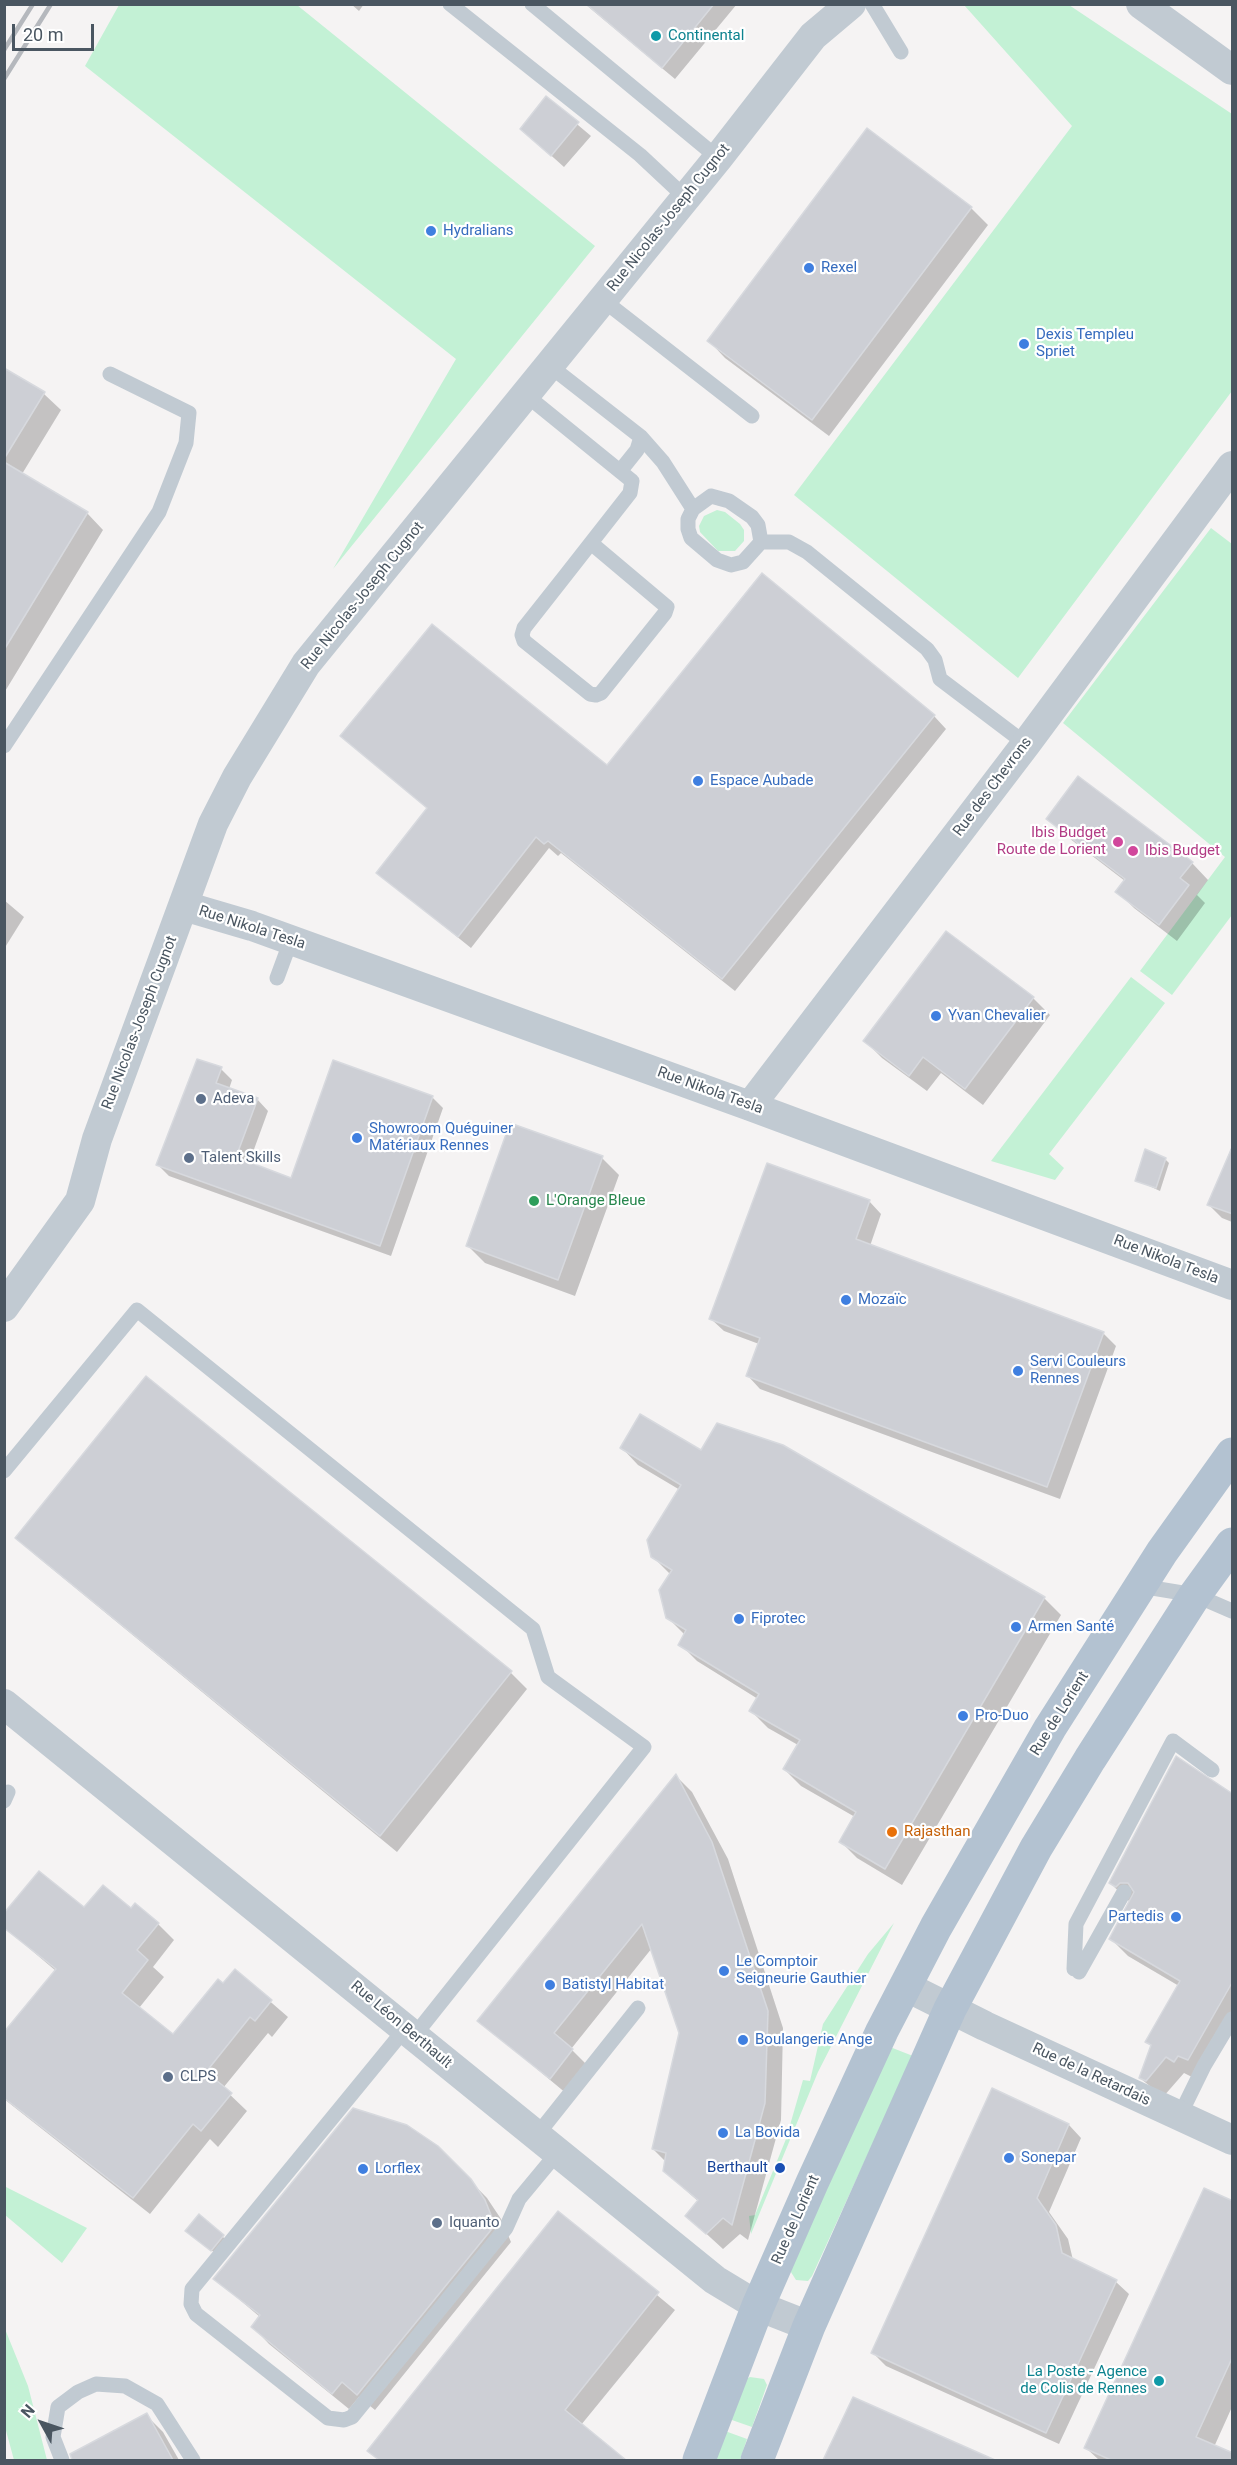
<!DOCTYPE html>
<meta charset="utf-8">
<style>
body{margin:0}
#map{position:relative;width:1237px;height:2465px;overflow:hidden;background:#f5f3f3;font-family:Roboto,sans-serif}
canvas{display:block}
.frame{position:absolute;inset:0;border:6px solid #4a5661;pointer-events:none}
.north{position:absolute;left:12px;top:2393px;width:60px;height:60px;-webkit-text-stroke:4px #fff;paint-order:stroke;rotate:310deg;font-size:16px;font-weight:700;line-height:24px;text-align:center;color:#4a5661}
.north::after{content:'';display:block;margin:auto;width:21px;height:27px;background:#4a5661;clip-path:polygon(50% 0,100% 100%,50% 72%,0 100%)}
.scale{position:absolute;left:12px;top:24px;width:82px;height:27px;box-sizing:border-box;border:3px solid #4a5661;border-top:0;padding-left:8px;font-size:18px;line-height:21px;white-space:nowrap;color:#4a5661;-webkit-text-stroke:4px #fff;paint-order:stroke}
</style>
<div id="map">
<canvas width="1237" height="2465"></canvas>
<div class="frame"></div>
<div class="north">N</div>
<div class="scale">20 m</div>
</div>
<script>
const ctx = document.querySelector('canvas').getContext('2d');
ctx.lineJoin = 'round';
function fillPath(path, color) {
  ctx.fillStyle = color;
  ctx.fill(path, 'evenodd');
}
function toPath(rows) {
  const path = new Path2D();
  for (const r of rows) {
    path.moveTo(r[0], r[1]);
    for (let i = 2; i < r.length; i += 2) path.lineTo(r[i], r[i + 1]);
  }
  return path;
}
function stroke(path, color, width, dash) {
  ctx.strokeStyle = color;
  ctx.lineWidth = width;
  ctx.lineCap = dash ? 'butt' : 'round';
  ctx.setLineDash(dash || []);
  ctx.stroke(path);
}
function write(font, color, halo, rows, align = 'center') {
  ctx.font = font + ' Roboto,sans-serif';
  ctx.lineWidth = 4.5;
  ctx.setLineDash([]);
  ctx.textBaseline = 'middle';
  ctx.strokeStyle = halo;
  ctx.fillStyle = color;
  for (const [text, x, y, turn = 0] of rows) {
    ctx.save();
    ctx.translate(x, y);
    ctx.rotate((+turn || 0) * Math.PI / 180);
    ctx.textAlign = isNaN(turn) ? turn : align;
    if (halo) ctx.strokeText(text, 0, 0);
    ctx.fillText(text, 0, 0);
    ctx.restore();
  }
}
const green = toPath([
 [119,5,297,5,595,246,333,569,456,359,85,66],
 [964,5,1069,5,1232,114,1232,391,1018,678,794,495,1072,126],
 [717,510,725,512,740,524,744,530,744,541,735,551,718,551,700,532,699,526,704,516],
 [1211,528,1232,544,1232,915,1172,995,1140,971,1225,857,1063,723],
 [1131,977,1165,1003,1049,1154,1064,1168,1055,1180,991,1161],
 [894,1923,818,2072,751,2234,749,2216,755,2215,786,2139,803,2080,810,2081,823,2024,868,1954],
 [890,2047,913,2056,812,2276,808,2281,796,2280,789,2269],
 [4,2186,87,2228,62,2263,5,2215],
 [5,2329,28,2386,47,2460,14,2460,5,2427],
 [750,2377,764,2379,767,2385,752,2427,729,2419,746,2379],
 [725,2431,747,2439,740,2460,715,2460]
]);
const shadow = toPath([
 [351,4,364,4,359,11],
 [585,4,737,4,675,79],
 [546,98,591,136,564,167,535,141],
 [971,208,988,225,829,436,725,358,709,341],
 [4,370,44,394,61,410,22,474,87,513,103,530,4,693],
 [934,716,946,729,735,991,561,853,558,856,549,848,471,948,378,873,428,809,342,736,608,767],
 [1048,818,1192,863,1208,880,1197,895,1205,903,1177,941,1134,908,1117,891,1125,881,1065,835],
 [4,900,24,917,4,949],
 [946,933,1033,998,1050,1015,983,1105,941,1073,927,1091,882,1058,865,1041],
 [221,1069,232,1080,229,1089,257,1099,268,1111,249,1163,292,1180,432,1097,443,1108,391,1256,169,1176,158,1165],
 [1232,1146,1232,1222,1222,1218,1209,1205],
 [602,1158,619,1175,575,1296,485,1263,468,1246],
 [1165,1159,1169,1163,1160,1191,1136,1180],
 [869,1201,881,1214,870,1246,1103,1333,1116,1346,1060,1499,760,1389,748,1376,759,1344,724,1331,711,1319],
 [622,1448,702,1452,1044,1598,1061,1615,902,1885,857,1858,841,1842,855,1817,801,1786,784,1769,798,1745,768,1728,751,1711,758,1699,697,1661,680,1644,685,1635,667,1617,671,1575,652,1556,680,1490,638,1465],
 [17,1538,511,1673,527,1689,397,1852,34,1554],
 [676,1776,692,1792,728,1859,783,2028,781,2120,748,2240,740,2234,723,2249,687,2216,699,2202,664,2171,666,2162,653,2149,681,2033,652,1948,571,2049,588,2066,567,2094,479,2021],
 [1206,1779,1213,1781,1232,1796,1232,2027,1192,2077,1184,2073,1163,2097,1140,2078,1152,2047,1147,2041,1179,1986,1128,1956,1111,1939,1130,1902,1110,1883],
 [84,1909,131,1910,158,1924,174,1940,153,1967,164,1977,139,2008,174,2037,235,1971,288,2017,272,2037,268,2033,223,2088,247,2111,218,2147,210,2139,150,2214,4,2099,4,2034,56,1971,4,1927],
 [993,2090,1069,2125,1081,2138,1049,2212,1068,2239,1073,2260,1116,2282,1129,2294,1059,2444,886,2366,873,2353],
 [437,2147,487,2198,501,2219,511,2242,375,2410,359,2397,349,2409,269,2344,253,2327,260,2317,215,2279],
 [1232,2203,1232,2407,1214,2447,1232,2455,1232,2460,1099,2460,1086,2448],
 [558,2213,675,2310,581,2425,624,2460,379,2460,369,2451],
 [191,2235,222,2236,226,2240,215,2253],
 [853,2398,991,2460,825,2460],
 [146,2415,163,2432,179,2460,73,2460,72,2455]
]);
const building = toPath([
 [586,4,714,4,662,68,586,4],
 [546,96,579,122,551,156,520,129,546,96],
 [867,128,972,207,812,420,707,341,867,128],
 [4,368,45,392,4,459,4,368],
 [4,462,88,512,4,650,4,462],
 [762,573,935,715,722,979,548,841,544,844,536,837,458,937,376,873,427,808,340,736,432,624,607,765,762,573],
 [1078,776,1193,862,1180,878,1189,885,1159,925,1115,892,1125,879,1046,819,1078,776],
 [946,931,1034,997,965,1089,923,1057,909,1076,863,1041,946,931],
 [197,1059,222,1067,216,1083,258,1098,236,1157,291,1178,333,1060,433,1096,380,1246,156,1165,197,1059],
 [510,1123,603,1156,558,1280,466,1246,510,1123],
 [1233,1145,1233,1214,1207,1205,1233,1145],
 [1145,1149,1166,1158,1156,1188,1135,1181,1145,1149],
 [767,1163,870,1200,856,1239,1104,1332,1047,1487,746,1376,760,1338,709,1319,767,1163],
 [146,1376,512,1671,380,1836,15,1538,146,1376],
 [640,1414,701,1450,717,1423,783,1445,1045,1597,885,1869,839,1842,856,1812,783,1769,800,1740,749,1711,759,1694,678,1645,686,1630,666,1618,659,1590,672,1570,651,1557,647,1540,681,1485,620,1448,640,1414],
 [1176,1756,1233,1794,1233,1981,1188,2060,1178,2056,1174,2062,1166,2057,1146,2081,1139,2078,1151,2045,1145,2042,1180,1981,1109,1939,1134,1892,1128,1883,1120,1883,1116,1887,1109,1883,1176,1756],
 [676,1774,712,1842,768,2011,765,2103,732,2225,723,2218,706,2234,685,2216,698,2200,663,2171,666,2153,652,2149,679,2033,642,1924,554,2033,573,2049,550,2079,477,2021,676,1774],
 [39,1871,84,1907,103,1885,131,1908,135,1903,159,1923,137,1950,148,1960,122,1993,173,2034,218,1979,223,1983,235,1969,272,2000,255,2021,250,2017,206,2072,232,2093,201,2131,193,2124,133,2198,4,2098,4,2032,56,1969,4,1928,4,1913,39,1871],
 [992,2088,1069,2124,1037,2198,1056,2225,1062,2253,1117,2280,1046,2433,871,2353,992,2088],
 [353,2108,407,2125,438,2146,471,2179,485,2200,495,2225,357,2395,342,2382,332,2394,251,2327,260,2315,213,2279,353,2108],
 [1204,2188,1233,2201,1233,2356,1196,2437,1233,2453,1233,2460,1111,2460,1084,2448,1204,2188],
 [558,2211,659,2292,565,2410,626,2460,379,2460,367,2451,558,2211],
 [199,2214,224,2235,211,2251,185,2231,199,2214],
 [853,2397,995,2460,823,2460,853,2397],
 [147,2413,173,2460,72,2460,70,2454,147,2413]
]);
const service = toPath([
 [450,4,640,155,686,198],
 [532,4,718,158],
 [872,4,901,52],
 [603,300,752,416],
 [550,366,641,437,663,462,693,509],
 [526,395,632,481,630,493,565,576,524,628,522,635,524,641,590,694,596,695,601,693,665,613,667,607,591,543],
 [621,470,637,450,641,437],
 [711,496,729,501,752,517,758,525,761,542,743,562,731,565,717,560,691,538,688,529,688,519,693,509,711,496],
 [761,542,789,542,807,552,927,649,935,660,940,679,1026,744],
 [4,746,159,512,186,443,189,413,110,374],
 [277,978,291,940],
 [4,1471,137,1310,533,1629,548,1677,644,1747,414,2036],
 [1140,1586,1195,1595,1232,1611],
 [4,1801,8,1792],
 [1074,1969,1076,1924,1173,1741,1212,1770],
 [1079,1972,1124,1892],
 [405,2029,192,2289,191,2304,196,2314,328,2418,344,2420,352,2417,506,2228,519,2199,558,2152],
 [1180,2115,1204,2066,1232,2019],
 [537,2135,638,2008],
 [62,2460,53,2437,58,2407,78,2392,96,2384,125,2386,157,2404,193,2460]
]);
const minor = toPath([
 [1141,4,1232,70],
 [184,906,252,926,750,1106,1232,1285],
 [750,1106,1026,744,1232,466],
 [4,1307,80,1201,97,1139,213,824,237,777,306,664,718,158,813,36,851,4],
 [4,1704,715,2280,758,2306,809,2326],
 [905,1986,985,2026,1232,2140]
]);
const primary = toPath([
 [699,2460,758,2306,812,2183,882,2031,936,1927,1050,1728,1162,1552,1232,1454],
 [757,2460,809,2326,950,2009,1036,1848,1090,1759,1195,1595,1232,1544]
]);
const rail = toPath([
 [4,50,33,4],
 [4,79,51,4]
]);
const markers = [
 [656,36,6,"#0f9aa8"],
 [431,231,6,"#3f7fe0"],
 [809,268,6,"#3f7fe0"],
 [1024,344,6,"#3f7fe0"],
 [698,781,6,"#3f7fe0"],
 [1118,842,6,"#d1479c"],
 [1133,851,6,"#d1479c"],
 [936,1016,6,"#3f7fe0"],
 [201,1099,6,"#5c6f8a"],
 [357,1138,6,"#3f7fe0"],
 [189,1158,6,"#5c6f8a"],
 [534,1201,6,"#2e9e5b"],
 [846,1300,6,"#3f7fe0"],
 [1018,1371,6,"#3f7fe0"],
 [739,1619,6,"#3f7fe0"],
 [1016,1627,6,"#3f7fe0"],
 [963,1716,6,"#3f7fe0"],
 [892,1832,6,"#e8710a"],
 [1176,1917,6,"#3f7fe0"],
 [724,1971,6,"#3f7fe0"],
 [550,1985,6,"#3f7fe0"],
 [743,2040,6,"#3f7fe0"],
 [168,2077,6,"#5c6f8a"],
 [723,2133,6,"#3f7fe0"],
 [1009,2158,6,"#3f7fe0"],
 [780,2168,6,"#1a4fb4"],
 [363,2169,6,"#3f7fe0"],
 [437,2223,6,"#5c6f8a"],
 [1159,2381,6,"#0f9aa8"]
];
const cultureNames = [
 ["Continental",668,36],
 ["La Poste - Agence",1147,2372,"right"],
 ["de Colis de Rennes",1147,2389,"right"]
];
const streetNames = [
 ["Rue Nicolas-Joseph Cugnot",669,218,-51],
 ["Rue Nicolas-Joseph Cugnot",363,596,-51],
 ["Rue des Chevrons",993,787,-53],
 ["Rue Nikola Tesla",252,928,18],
 ["Rue Nicolas-Joseph Cugnot",140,1023,-69],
 ["Rue Nikola Tesla",710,1091,20],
 ["Rue Nikola Tesla",1166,1260,21],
 ["Rue de Lorient",1060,1714,-58],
 ["Rue Léon Berthault",401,2025,40],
 ["Rue de la Retardais",1091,2075,25],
 ["Rue de Lorient",796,2220,-66]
];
const shopNames = [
 ["Hydralians",443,231],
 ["Rexel",821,268],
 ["Dexis Templeu",1036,335],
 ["Spriet",1036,352],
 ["Espace Aubade",710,781],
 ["Yvan Chevalier",948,1016],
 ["Showroom Quéguiner",369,1129],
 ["Matériaux Rennes",369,1146],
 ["Mozaïc",858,1300],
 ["Servi Couleurs",1030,1362],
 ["Rennes",1030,1379],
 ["Fiprotec",751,1619],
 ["Armen Santé",1028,1627],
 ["Pro-Duo",975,1716],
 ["Partedis",1164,1917,"right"],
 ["Le Comptoir",736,1962],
 ["Seigneurie Gauthier",736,1979],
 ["Batistyl Habitat",562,1985],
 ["Boulangerie Ange",755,2040],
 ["La Bovida",735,2133],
 ["Sonepar",1021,2158],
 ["Lorflex",375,2169]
];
const hotelNames = [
 ["Ibis Budget",1106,833],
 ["Route de Lorient",1106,850],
 ["Ibis Budget",1145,851,"left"]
];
const serviceNames = [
 ["Adeva",213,1099],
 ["Talent Skills",201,1158],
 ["CLPS",180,2077],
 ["Iquanto",449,2223]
];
const leisureNames = [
 ["L'Orange Bleue",546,1201]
];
const foodNames = [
 ["Rajasthan",904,1832]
];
const transitNames = [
 ["Berthault",768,2168]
];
fillPath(green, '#c3f1d5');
fillPath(shadow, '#0003');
fillPath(building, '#cdcfd5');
stroke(building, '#d7d9de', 1.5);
stroke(service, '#c1cad2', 15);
stroke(minor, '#c1cad2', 30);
stroke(primary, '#b3c2d1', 33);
stroke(rail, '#b5b8bd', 4.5);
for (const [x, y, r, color] of markers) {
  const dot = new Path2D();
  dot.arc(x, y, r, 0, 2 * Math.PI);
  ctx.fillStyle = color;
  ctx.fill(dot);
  stroke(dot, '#fff', 2);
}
write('15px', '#0d838f', '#fff', cultureNames, 'left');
write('15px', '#4a5661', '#fff', streetNames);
write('15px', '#366cbe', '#fff', shopNames, 'left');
write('15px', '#b23c85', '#fff', hotelNames, 'right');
write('15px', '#4e5e75', '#fff', serviceNames, 'left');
write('15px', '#27864d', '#fff', leisureNames, 'left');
write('15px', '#c56008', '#fff', foodNames, 'left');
write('15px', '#164399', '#fff', transitNames, 'right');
</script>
